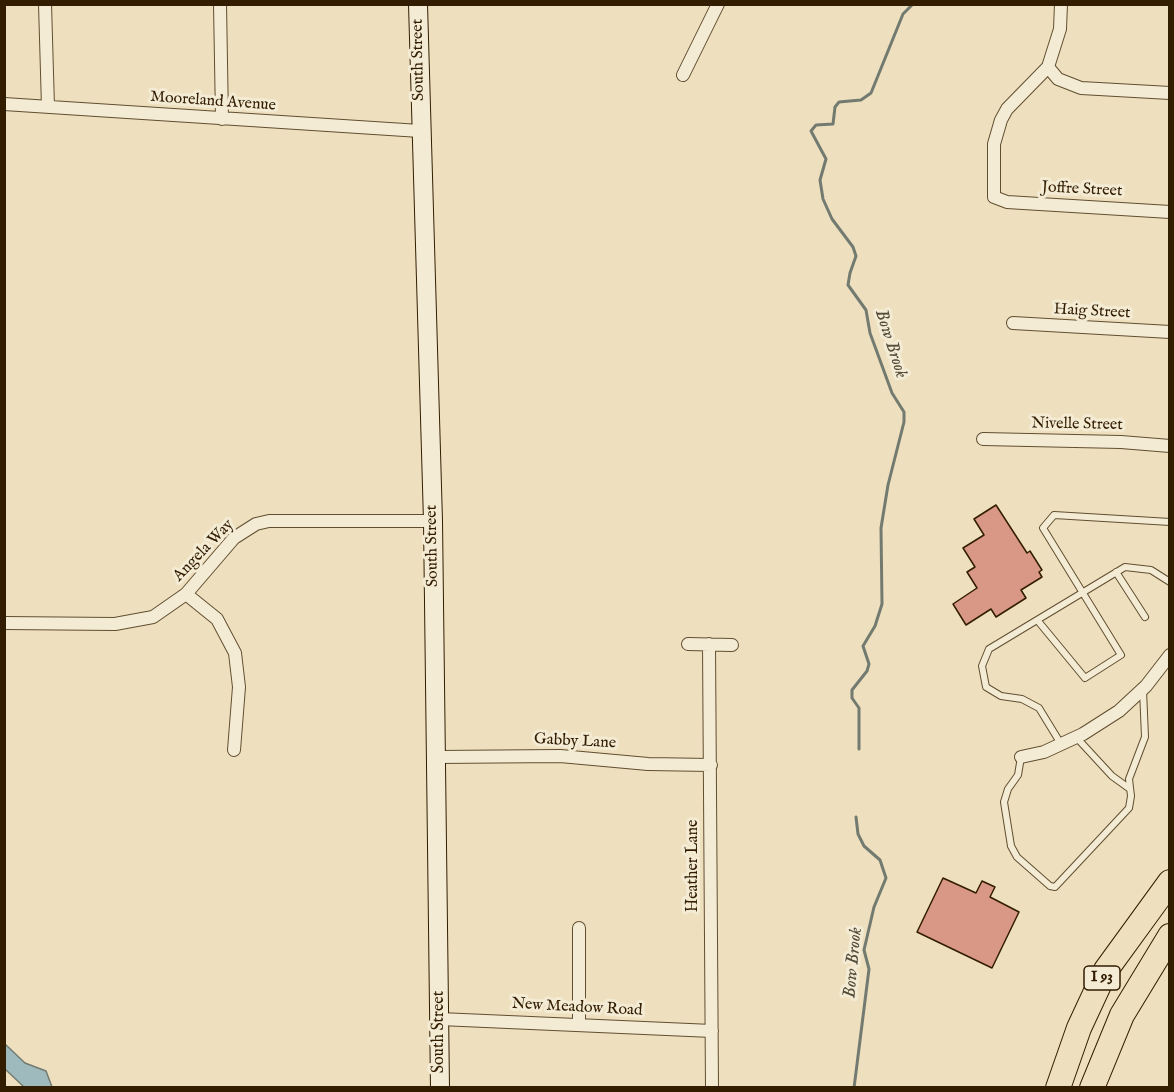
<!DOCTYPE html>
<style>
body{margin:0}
#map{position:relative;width:1174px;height:1092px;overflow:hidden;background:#eee0be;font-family:"IM FELL English",serif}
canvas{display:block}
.frame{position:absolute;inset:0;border:6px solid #321d00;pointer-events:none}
</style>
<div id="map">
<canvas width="1174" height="1092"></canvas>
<div class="frame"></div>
</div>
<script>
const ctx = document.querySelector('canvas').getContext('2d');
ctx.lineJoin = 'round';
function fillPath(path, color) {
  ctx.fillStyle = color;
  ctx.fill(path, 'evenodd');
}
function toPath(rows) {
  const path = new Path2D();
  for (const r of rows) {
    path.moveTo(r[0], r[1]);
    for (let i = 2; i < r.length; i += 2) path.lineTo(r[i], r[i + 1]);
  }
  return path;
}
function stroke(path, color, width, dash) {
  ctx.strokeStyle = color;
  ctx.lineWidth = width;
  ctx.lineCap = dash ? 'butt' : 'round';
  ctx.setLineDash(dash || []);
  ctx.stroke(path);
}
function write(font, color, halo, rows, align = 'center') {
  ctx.font = font + ' "IM FELL English",serif';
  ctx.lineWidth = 6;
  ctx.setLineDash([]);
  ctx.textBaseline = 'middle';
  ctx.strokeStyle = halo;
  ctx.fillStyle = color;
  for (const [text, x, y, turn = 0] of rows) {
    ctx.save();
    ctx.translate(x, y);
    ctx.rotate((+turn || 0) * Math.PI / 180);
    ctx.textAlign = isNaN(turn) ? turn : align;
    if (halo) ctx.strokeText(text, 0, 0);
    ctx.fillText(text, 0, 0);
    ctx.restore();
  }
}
const water = toPath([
 [5,1044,25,1063,46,1071,52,1087,24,1087,5,1069,5,1044]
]);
const stream = toPath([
 [859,749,859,708,852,698,852,690,867,671,869,664,863,646,875,626,882,604,881,528,888,485,904,422,904,412,892,393,870,333,866,310,848,285,850,273,856,256,853,247,832,219,823,199,820,180,826,159,811,131,816,125,833,124,835,107,839,102,861,100,871,93,903,14,913,4],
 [854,1088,869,969,864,950,874,907,886,878,880,860,864,846,858,834,856,817]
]);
const building = toPath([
 [996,505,1027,553,1030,551,1042,570,1039,572,1042,577,1021,590,1026,598,996,617,991,609,966,625,953,604,977,588,967,572,975,567,963,548,984,535,974,519,996,505],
 [943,878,976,893,982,881,995,887,990,897,1019,912,992,968,917,932,943,878]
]);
const lane = toPath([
 [1116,572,1145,617],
 [1038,621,1085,678,1121,655,1043,528,1054,515,1170,522],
 [1076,737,1112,776,1130,789],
 [1061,744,1039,708,1022,699,1001,696,986,687,982,666,989,649,1125,567,1151,570,1170,582],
 [1021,757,1018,775,1008,789,1004,802,1011,846,1017,857,1050,886,1055,887,1129,808,1131,796,1129,779,1145,737,1143,690]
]);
const street = toPath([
 [45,4,48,107],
 [220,4,222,119],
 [1061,4,1060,29,1048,67,1007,109,1001,120,994,144,994,197,1007,202,1170,212],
 [1048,67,1058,79,1081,88,1170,93],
 [683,75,718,4],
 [4,104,420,131],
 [1013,323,1170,332],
 [983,439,1121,442,1170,446],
 [186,594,217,619,235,653,239,687,234,750],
 [4,623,115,624,153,617,186,594,234,538,256,524,269,521,433,521],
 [688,644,732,645],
 [709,644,712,1088],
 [437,757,560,756,648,764,711,765],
 [1021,757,1044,752,1083,734,1119,711,1146,686,1170,655],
 [440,1019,712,1031],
 [579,1025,579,928]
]);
const secondary = toPath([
 [418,4,433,521,440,1088]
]);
const highway = toPath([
 [1058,1088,1079,1028,1106,970,1170,882],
 [1092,1088,1122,1015,1170,936]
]);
const shields = [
 [1102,978,36]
];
const shieldNames = [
 ["I 93",1102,978]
];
const streetNames = [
 ["South Street",419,60,-91],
 ["Mooreland Avenue",213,102,4],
 ["Joffre Street",1082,190,3],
 ["Haig Street",1092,312,3],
 ["Nivelle Street",1077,425,1],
 ["South Street",433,546,-91],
 ["Angela Way",204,551,-46],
 ["Gabby Lane",575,742,3],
 ["Heather Lane",694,866,-90],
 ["New Meadow Road",577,1008,3],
 ["South Street",440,1032,-90]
];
const waterNames = [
 ["Bow Brook",890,344,72],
 ["Bow Brook",854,963,-85]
];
fillPath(water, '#9fbabd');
stroke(water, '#737b71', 1.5);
stroke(stream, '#737b71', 3);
fillPath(building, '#d99886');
stroke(building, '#321d00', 1.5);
stroke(lane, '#614e30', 8);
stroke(street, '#614e30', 14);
stroke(secondary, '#321d00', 20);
stroke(highway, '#321d00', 26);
stroke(lane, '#f4ebd5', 6);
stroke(street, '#f4ebd5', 12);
stroke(secondary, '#f4ebd5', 18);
stroke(highway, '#eee0be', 24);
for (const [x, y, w] of shields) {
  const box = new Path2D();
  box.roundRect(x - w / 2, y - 12, w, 24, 4.5);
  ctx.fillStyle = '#f4ebd5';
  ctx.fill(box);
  stroke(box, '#321d00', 1.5);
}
write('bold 15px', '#321d00', null, shieldNames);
write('16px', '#321d00', '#f4ebd5', streetNames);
write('italic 18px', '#534c39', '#f4ebd5', waterNames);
</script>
